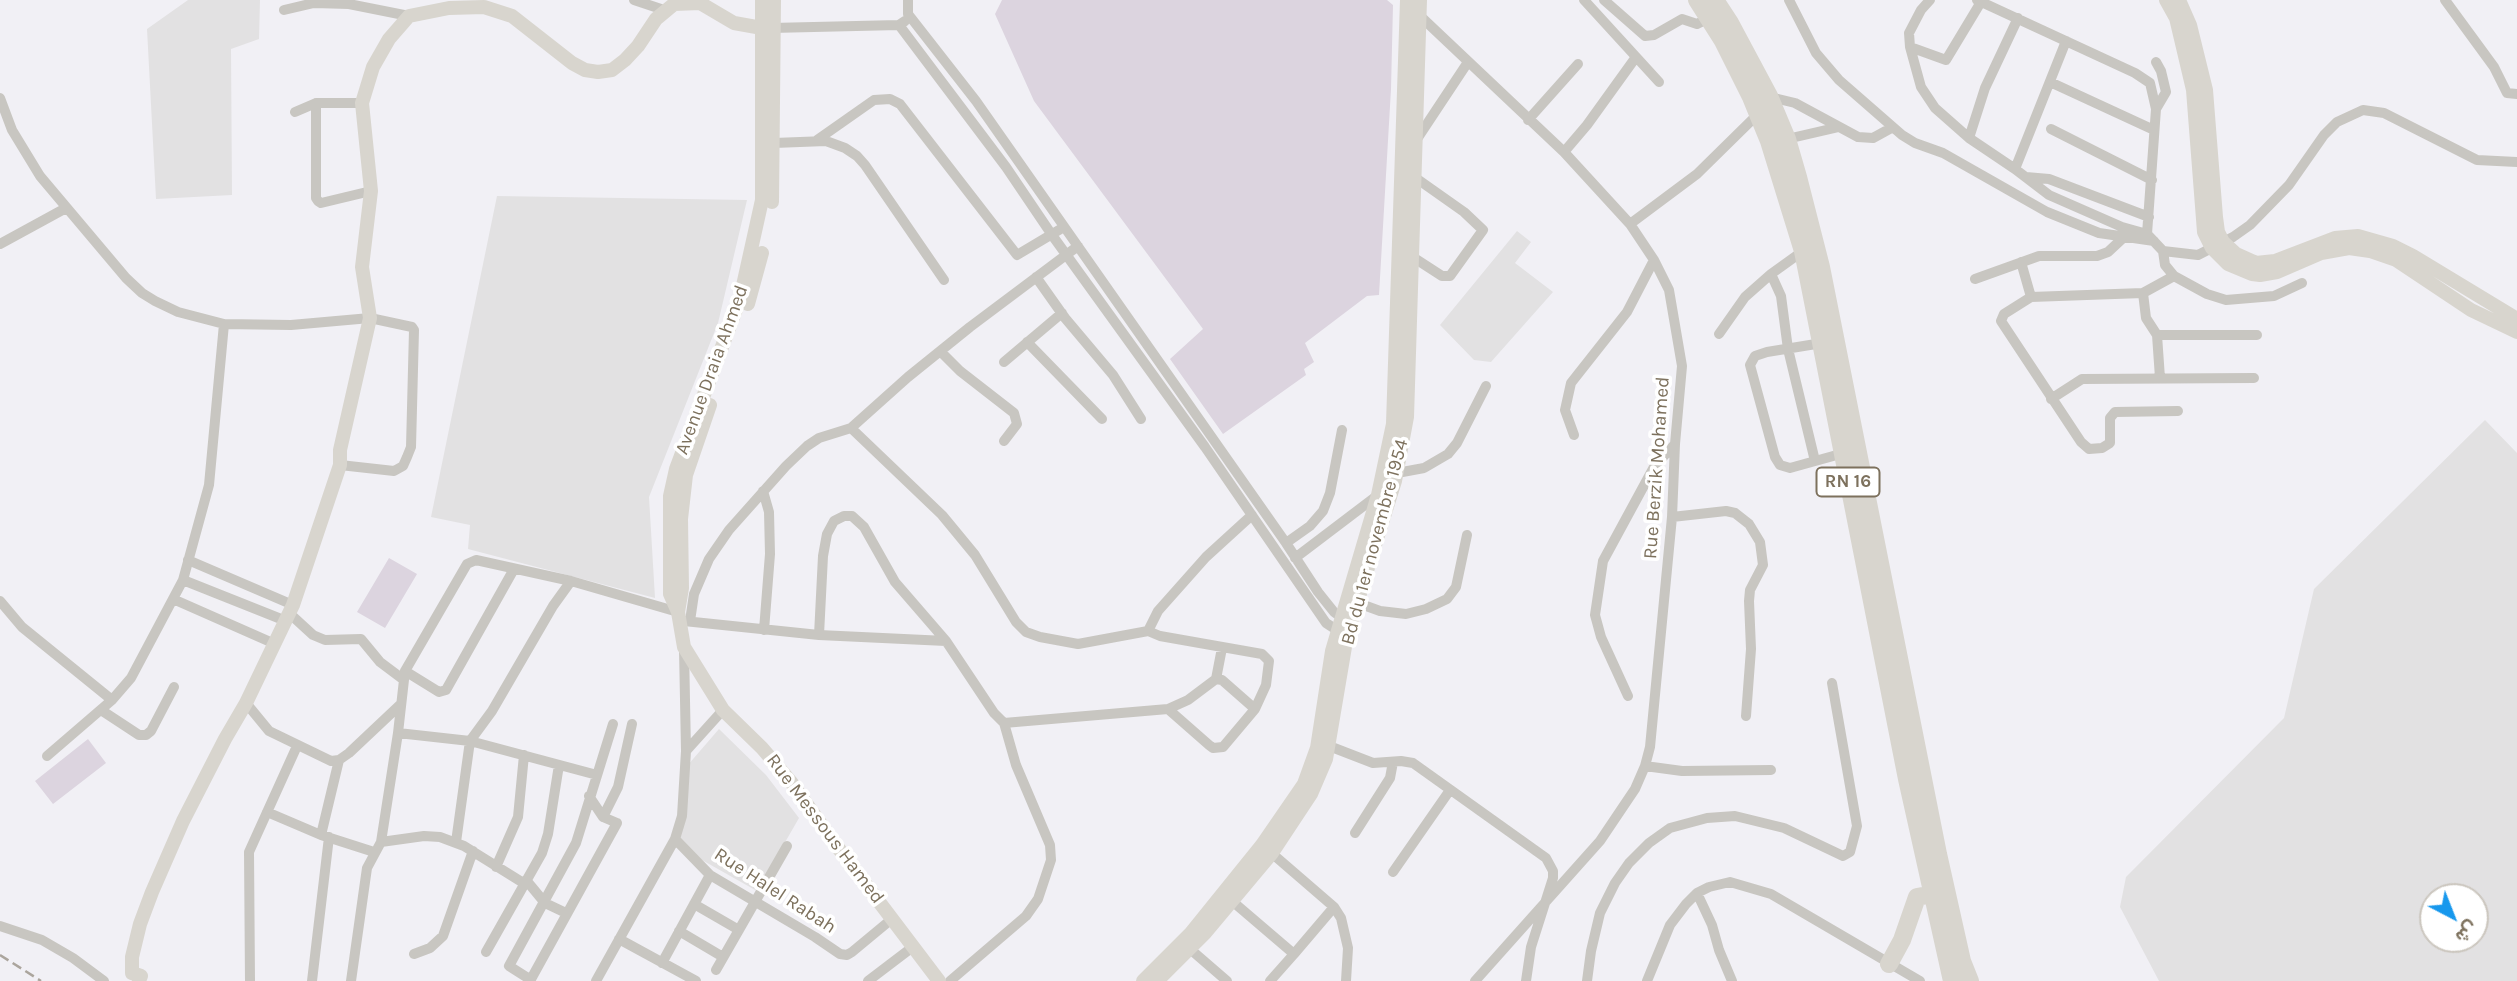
<!DOCTYPE html>
<meta charset="utf-8">
<style>
body{margin:0}
#map{position:relative;width:2517px;height:981px;overflow:hidden;background:#f1f0f5;font-family:Karla,Vazirmatn,sans-serif}
canvas{display:block}
.north{position:absolute;left:2419px;top:883px;width:70px;height:70px;box-sizing:border-box;background:#fff;border:2px solid #cbc6be;border-radius:50%;rotate:138deg;font-size:19px;font-weight:700;line-height:28px;text-align:center;color:#7d715d}
.north::after{content:'';display:block;margin:auto;width:24px;height:32px;background:#1798ed;clip-path:polygon(50% 0,100% 100%,50% 72%,0 100%)}
</style>
<div id="map">
<canvas width="2517" height="981"></canvas>
<div class="north">ش</div>
</div>
<script>
const ctx = document.querySelector('canvas').getContext('2d');
ctx.lineJoin = 'round';
function fillPath(path, color) {
  ctx.fillStyle = color;
  ctx.fill(path, 'evenodd');
}
function toPath(rows) {
  const path = new Path2D();
  for (const r of rows) {
    path.moveTo(r[0], r[1]);
    for (let i = 2; i < r.length; i += 2) path.lineTo(r[i], r[i + 1]);
  }
  return path;
}
function stroke(path, color, width, dash) {
  ctx.strokeStyle = color;
  ctx.lineWidth = width;
  ctx.lineCap = dash ? 'butt' : 'round';
  ctx.setLineDash(dash || []);
  ctx.stroke(path);
}
function write(font, color, halo, rows, align = 'center') {
  ctx.font = font + ' Karla,sans-serif';
  ctx.lineWidth = 7;
  ctx.setLineDash([]);
  ctx.textBaseline = 'middle';
  ctx.strokeStyle = halo;
  ctx.fillStyle = color;
  for (const [text, x, y, turn = 0] of rows) {
    ctx.save();
    ctx.translate(x, y);
    ctx.rotate((+turn || 0) * Math.PI / 180);
    ctx.textAlign = isNaN(turn) ? turn : align;
    if (halo) ctx.strokeText(text, 0, 0);
    ctx.fillText(text, 0, 0);
    ctx.restore();
  }
}
const built = toPath([
 [188,0,260,0,259,39,231,49,232,195,156,199,147,29],
 [497,196,747,200,718,323,649,497,655,598,468,549,470,525,431,517],
 [1517,231,1531,242,1515,263,1553,292,1491,362,1474,360,1440,325],
 [2485,420,2517,453,2517,981,2159,981,2120,907,2126,877,2284,718,2314,589],
 [2433,897,2475,897,2475,939,2433,939],
 [719,729,766,775,799,818,757,891,677,846,687,766]
]);
const green = toPath([
 [1002,0,1387,0,1393,5,1391,89,1379,295,1367,296,1305,343,1314,362,1304,369,1306,375,1223,434,1170,359,1203,329,1034,101,995,14],
 [389,558,417,574,385,628,357,612],
 [88,739,106,763,53,804,35,781]
]);
const street = toPath([
 [634,0,664,10],
 [908,0,908,14,976,101,1286,543,1318,592,1334,612,1345,620],
 [1584,0,1659,82],
 [1604,0,1645,36,1654,35,1682,19,1697,24,1709,18],
 [1789,0,1816,53,1839,80,1902,135,1915,143,1943,153,2047,212,2099,233,2154,241],
 [1930,0,1921,10,1909,33,1910,47,1921,87,1935,108,1969,138,2015,169,2049,195,2122,227,2147,234,2163,251,2198,255,2233,237,2250,225,2289,185,2324,135,2337,122,2363,110,2384,113,2477,160,2517,162],
 [1977,0,2135,73,2150,83,2156,109,2147,234],
 [2445,0,2494,67,2507,93,2517,94],
 [284,10,314,3,349,4,409,16],
 [1418,14,1564,152,1630,224,1654,260,1669,290,1682,366,1675,444,1672,517,1650,747,1645,766,1635,789,1600,841,1475,981],
 [899,25,1006,167,1052,235,1205,447,1326,623,1343,634],
 [771,28,899,25,905,21],
 [1910,47,1946,60,1981,2],
 [2050,82,2154,130],
 [1770,97,1795,103,1858,137,1873,138,1893,127],
 [0,98,12,130,40,176,126,278,142,293,155,301,178,312,224,324,291,325,370,318,412,327,414,330,411,447,407,457,403,466,394,471,340,465],
 [316,103,316,198,318,201,321,203,371,191],
 [2156,109,2166,92,2161,71,2156,62],
 [295,112,316,103,362,103],
 [1528,120,1578,64],
 [2051,129,2152,180],
 [1969,138,1985,88,2018,18],
 [1417,139,1468,62],
 [1787,139,1839,127],
 [817,140,874,100,890,99,900,104,1017,255,1064,227],
 [774,143,826,141,845,148,857,156,865,165,944,280],
 [1564,152,1587,125,1636,57],
 [2015,169,2066,41],
 [2026,177,2049,179,2149,217],
 [1630,224,1697,174,1758,114],
 [0,244,66,208],
 [2163,251,2165,265,2174,276,2207,294,2226,300,2274,296,2302,283],
 [1408,254,1442,276,1450,276,1483,230,1464,212,1413,176],
 [2021,262,2031,297],
 [1771,274,1781,296,1788,349,1815,461],
 [2174,276,2143,293,2031,297,2004,314,2001,321,2081,442,2089,449,2102,448,2110,443,2110,418,2115,412,2178,411],
 [1036,277,1065,318,1113,375,1141,419],
 [1975,279,2039,256,2097,256,2108,252,2123,238],
 [2143,293,2146,318,2157,335,2160,378],
 [224,324,209,485,183,580,286,621],
 [1719,334,1745,297,1771,274,1803,251],
 [2157,335,2257,335],
 [1027,342,1102,419],
 [1822,343,1767,352,1755,356,1750,365,1775,457,1780,465,1790,468,1844,453],
 [940,351,960,371,1014,413,1017,424,1004,441],
 [1004,362,1062,313],
 [2051,399,2082,379,2254,378],
 [851,428,942,515,975,555,1016,622,1026,632,1040,637,1078,644,1148,631,1158,611,1206,557,1252,515],
 [1574,435,1565,410,1571,383,1627,312,1654,260],
 [1397,473,1424,468,1448,454,1457,443,1486,386],
 [763,491,769,512,770,554,764,630],
 [1672,517,1726,511,1735,513,1749,524,1760,542,1763,565,1750,590,1749,601,1751,649,1746,716],
 [1286,543,1310,526,1323,511,1330,493,1342,430],
 [1295,558,1378,495],
 [188,560,293,605],
 [173,599,275,644],
 [0,601,22,627,112,700],
 [1358,603,1380,611,1406,614,1426,609,1447,599,1456,587,1467,535],
 [289,613,313,635,325,640,361,639,380,662,404,680],
 [684,621,819,635,946,641],
 [690,621,694,594,709,559,729,530,786,466,807,446,819,438,851,428,908,377,970,327,1078,246],
 [1148,631,1160,636,1262,654,1269,661,1266,685,1255,709,1223,747,1213,748,1209,745,1168,709],
 [819,635,823,556,827,534,834,521,844,516,852,516,864,527,895,582,946,641,994,713,1004,723,1168,709,1188,700,1216,679,1222,680,1255,709],
 [405,671,439,692,446,690,514,569],
 [1216,679,1222,648],
 [1628,696,1601,637,1595,615,1603,561,1654,467,1674,445],
 [246,703,269,731,331,761,339,760,349,753,401,704],
 [101,710,139,735,146,735,151,731,174,687],
 [398,733,470,741,597,775],
 [1329,746,1373,763,1401,761,1413,763,1546,858,1553,871,1553,878,1531,947,1526,981],
 [686,751,723,710],
 [47,756,112,700,131,678,183,580],
 [1645,766,1682,771,1771,770],
 [267,812,321,835,374,852],
 [603,817,618,787,632,724],
 [1355,833,1390,778,1393,762],
 [321,835,339,760],
 [675,839,710,875,815,937,840,954,847,955,852,952,893,918],
 [381,842,424,836,440,837,464,846,525,884],
 [456,842,470,741,492,711,553,606,571,581],
 [1268,850,1334,907,1341,918,1348,948,1346,981],
 [496,867,518,817,524,755],
 [1393,872,1450,790],
 [526,880,545,903,566,913],
 [1697,893,1712,925,1719,950,1732,981],
 [1232,901,1294,954,1270,981],
 [694,904,739,930],
 [0,926,42,940,73,958,104,981],
 [679,931,723,957],
 [619,939,696,981],
 [1190,949,1227,981],
 [486,952,542,853,548,834,559,765],
 [414,954,430,948,443,936,473,851],
 [1294,954,1334,907],
 [662,963,710,875],
 [716,970,787,846],
 [531,980,509,966,576,843,613,724],
 [250,981,249,852,297,746],
 [312,981,329,837],
 [351,981,367,868,381,842,398,733,405,671,467,564,476,560,571,581,678,612],
 [530,981,617,823,603,817,589,796],
 [596,981,675,839,682,816,686,751,684,649],
 [868,981,914,946],
 [950,981,1026,916,1038,899,1051,860,1050,845,1016,765,1004,723],
 [1587,981,1591,951,1600,913,1615,883,1629,863,1649,843,1670,828,1707,818,1735,816,1784,828,1843,856,1850,852,1857,826,1832,683],
 [1647,981,1670,925,1686,904,1697,893,1709,887,1730,882,1771,894,1920,981]
]);
const secondary = toPath([
 [762,0,762,200,740,299,676,469,670,496,670,594,678,612,684,647,723,710,762,748,791,782,833,841,939,981],
 [2166,0,2176,18,2193,90,2204,232,2212,248,2228,264,2252,274,2260,275,2277,272,2321,253,2349,248,2370,251,2396,260,2471,310,2517,332],
 [2179,0,2190,25,2206,90,2216,217,2218,232,2223,242,2236,254,2256,263,2275,261,2335,238,2358,236,2393,246,2413,256,2517,319],
 [772,202,774,0],
 [748,304,762,253],
 [678,612,682,588,681,519,686,475,710,405],
 [1158,980,1205,933,1272,853,1311,794,1326,759,1347,635,1395,481,1407,417,1420,0],
 [139,981,141,976,132,973,132,957,140,924,152,892,183,821,225,739,246,703,293,605,340,465,340,450,370,318,362,267,371,191,362,103,373,67,389,39,409,16,449,8,484,7,512,16,572,63,585,70,598,72,612,70,625,60,638,46,656,19,674,4,700,3,734,23,762,28],
 [1143,981,1191,933,1262,845,1304,784,1317,748,1332,651,1378,495,1393,424,1407,0]
]);
const highway = toPath([
 [1697,0,1723,41,1751,97,1769,141,1803,251,1907,779,1952,981],
 [1715,0,1730,23,1769,96,1787,139,1798,177,1821,267,1938,854,1962,961,1970,981],
 [1889,964,1902,940,1917,897,1933,894]
]);
const rail = toPath([
 [0,955,41,981]
]);
const shields = [
 [1848,482,63]
];
const shieldNames = [
 ["RN 16",1848,482]
];
const streetNames = [
 ["Avenue Draia Ahmed",712,370,-70],
 ["Rue Berzik Mohamed",1657,468,-86],
 ["Bd du 1er novembre 1954",1375,542,-75],
 ["Rue Messous Hamed",825,829,53],
 ["Rue Halel Rabah",775,891,33]
];
fillPath(built, '#e2e1e2');
fillPath(green, '#dcd4df');
stroke(street, '#c8c6c1', 10);
stroke(secondary, '#d8d5ce', 14);
stroke(highway, '#d8d5ce', 18);
stroke(rail, '#aba59d', 2.5, [10, 5]);
for (const [x, y, w] of shields) {
  const box = new Path2D();
  box.roundRect(x - w / 2, y - 14.5, w, 29, 5);
  ctx.fillStyle = '#fff';
  ctx.fill(box);
  stroke(box, '#7d715d', 2);
}
write('bold 18px', '#7d715d', null, shieldNames);
write('19px', '#7d715d', '#fff', streetNames);
</script>
